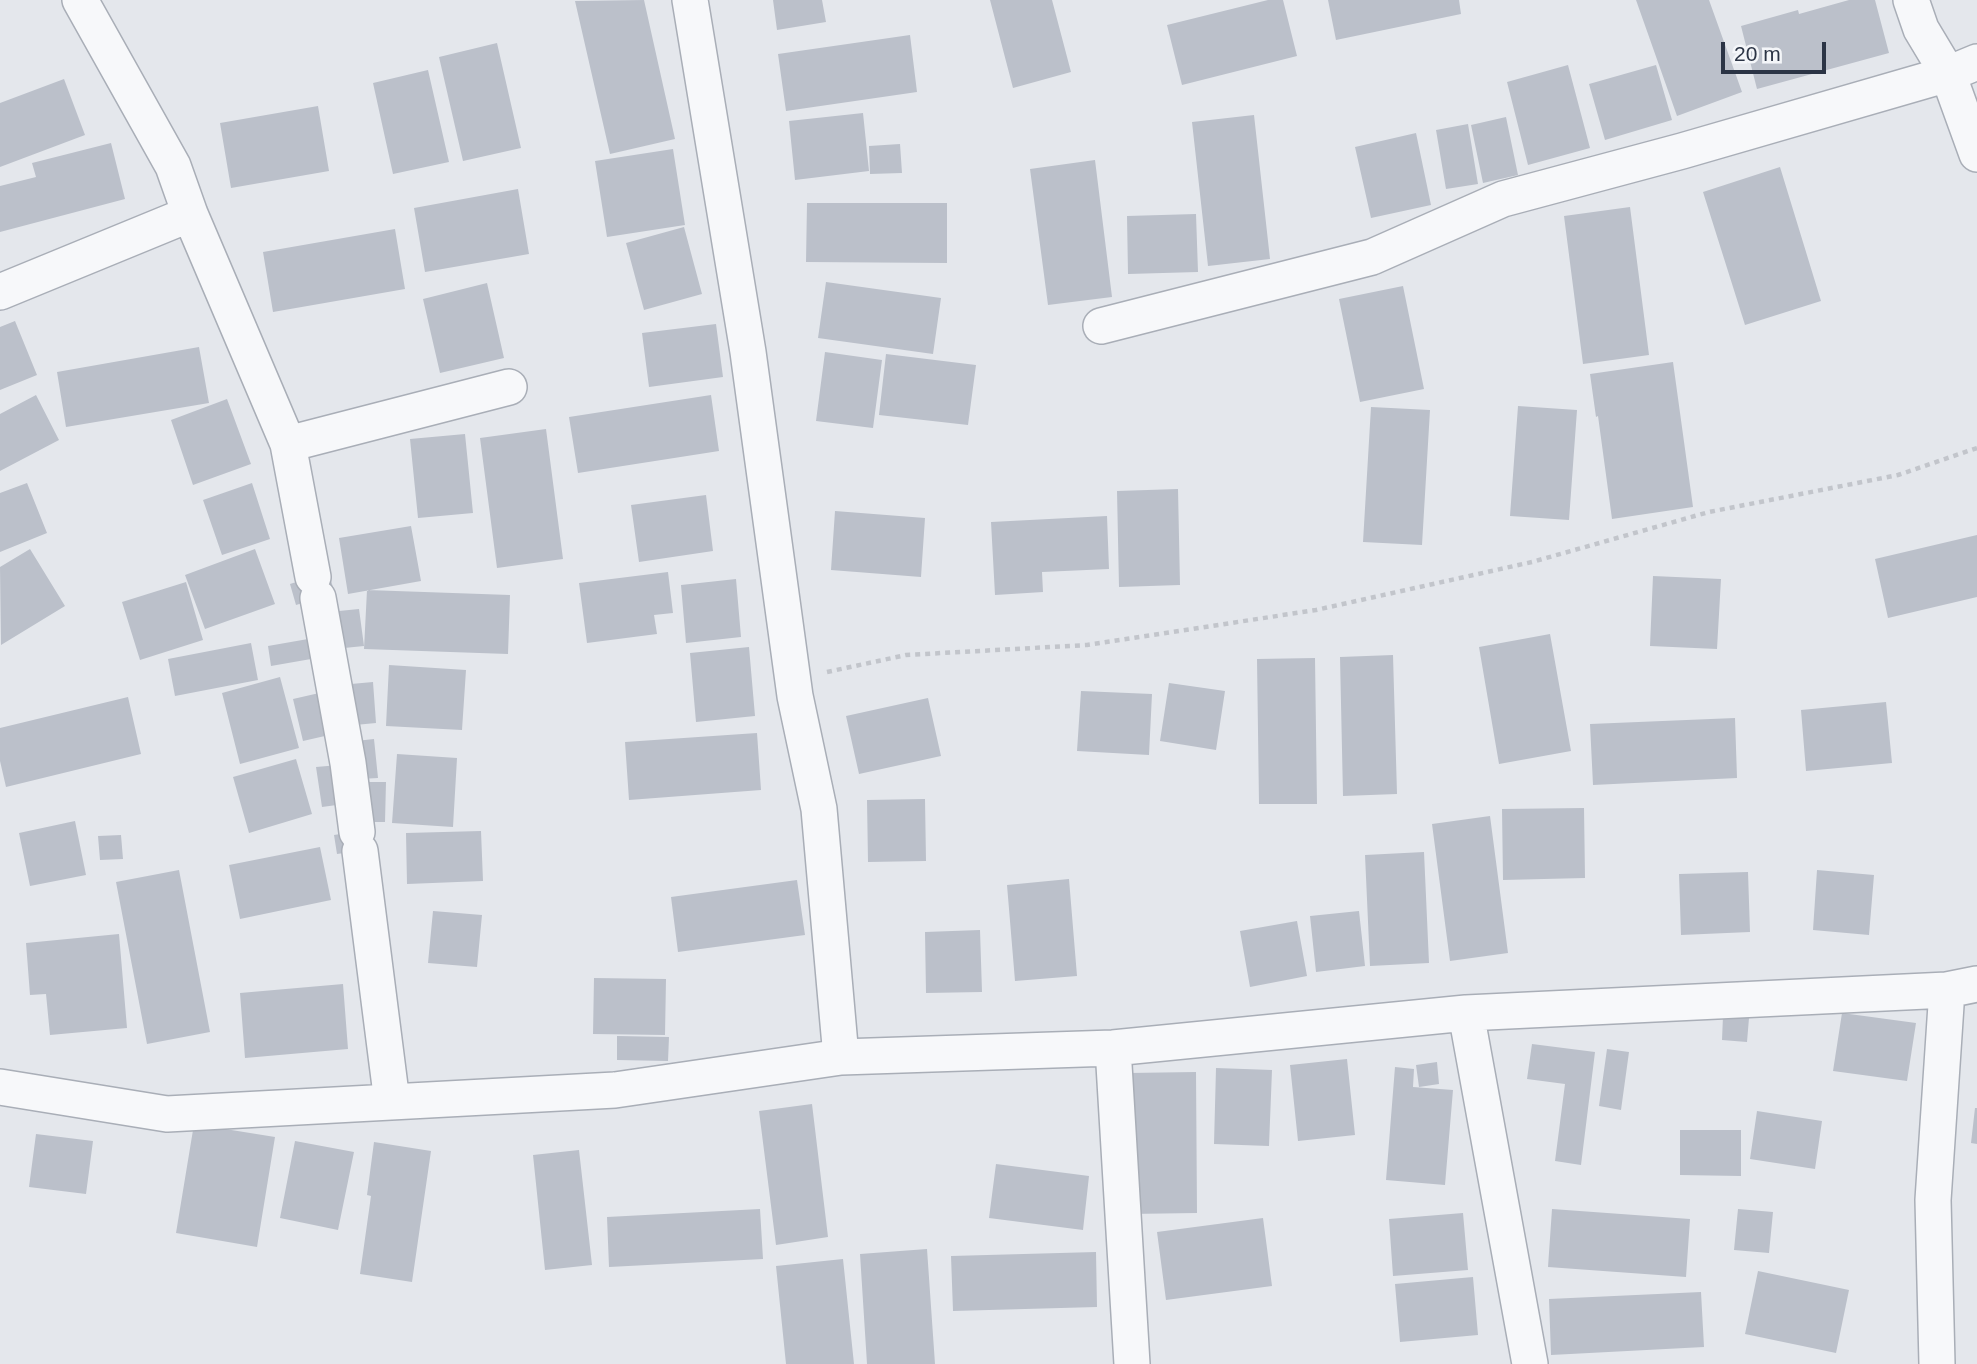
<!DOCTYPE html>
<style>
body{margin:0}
#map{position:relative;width:1977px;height:1364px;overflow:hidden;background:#e4e7ec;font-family:Arial,sans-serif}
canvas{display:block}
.scale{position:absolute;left:1721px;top:42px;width:105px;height:32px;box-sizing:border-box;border:4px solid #2b3445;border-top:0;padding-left:9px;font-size:21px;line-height:24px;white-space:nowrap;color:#2b3445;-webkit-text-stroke:5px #f4f6f9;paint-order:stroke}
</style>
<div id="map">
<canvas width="1977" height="1364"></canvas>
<div class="scale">20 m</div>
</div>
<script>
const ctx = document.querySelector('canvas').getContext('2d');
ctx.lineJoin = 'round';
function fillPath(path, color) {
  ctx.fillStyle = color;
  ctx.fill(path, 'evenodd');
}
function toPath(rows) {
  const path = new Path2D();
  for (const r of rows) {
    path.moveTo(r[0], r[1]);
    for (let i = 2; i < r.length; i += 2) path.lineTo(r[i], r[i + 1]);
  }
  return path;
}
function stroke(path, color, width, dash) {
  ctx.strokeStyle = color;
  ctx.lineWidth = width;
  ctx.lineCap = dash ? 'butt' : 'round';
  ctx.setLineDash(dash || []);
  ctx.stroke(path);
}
const building = toPath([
 [644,0,675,139,610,154,575,1],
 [773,0,822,0,826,22,777,30],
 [990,0,1052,0,1071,72,1013,88],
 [1268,0,1283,0,1297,56,1182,85,1167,25],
 [1328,0,1459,0,1461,14,1336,40],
 [1636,0,1709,0,1742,92,1677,116],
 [1849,0,1875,0,1889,53,1757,89,1741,26,1798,10,1799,14],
 [910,35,917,92,786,111,778,54],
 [497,43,521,148,463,161,439,57],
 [1568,65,1590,148,1528,165,1507,82],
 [1656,65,1672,120,1605,140,1589,84],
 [428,70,449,162,393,174,373,83],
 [64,79,85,135,0,167,0,103],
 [318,106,329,171,231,188,220,123],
 [863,113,869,171,795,180,789,121],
 [1254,115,1270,259,1208,266,1192,122],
 [1506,117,1518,175,1483,183,1471,125],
 [1468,124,1478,184,1446,189,1436,130],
 [1416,133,1431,205,1371,218,1355,147],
 [111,143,125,199,0,232,0,186,36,177,32,163],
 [900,144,902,173,870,174,869,146],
 [673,149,685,225,607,237,595,161],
 [1095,160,1112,297,1048,305,1030,169],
 [1780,167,1821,301,1745,325,1703,192],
 [518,189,529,254,425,272,414,208],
 [807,203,947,203,947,263,806,262],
 [1630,207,1649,355,1583,364,1564,216],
 [1196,214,1198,272,1128,274,1127,216],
 [684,227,702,294,644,310,626,243],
 [395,229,405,289,273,312,263,252],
 [826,282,941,298,933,354,818,338],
 [487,283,504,358,440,373,423,299],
 [1403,286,1424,389,1360,402,1339,299],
 [15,321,37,375,0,390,0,327],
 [716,324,723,377,649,387,642,333],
 [199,347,209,403,66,427,57,372],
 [825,352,882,360,873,428,816,421],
 [886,354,976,365,968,425,879,415],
 [1673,362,1693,507,1612,519,1598,416,1596,417,1590,374],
 [36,395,59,440,0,471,0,414],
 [711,395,719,451,578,473,569,417],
 [227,399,251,464,193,485,171,420],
 [1518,406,1577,410,1569,520,1510,516],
 [1371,407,1430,410,1422,545,1363,542],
 [546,429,563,559,497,568,480,438],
 [465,434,473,513,418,518,410,439],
 [27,483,47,533,0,552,0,493],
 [252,483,270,539,222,555,203,500],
 [1178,489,1180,585,1119,587,1117,491],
 [706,495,713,551,639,562,631,505],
 [835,511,925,518,921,577,831,570],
 [1107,516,1109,569,1042,572,1043,592,995,595,991,522],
 [411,526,421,581,348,594,339,538],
 [1977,535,1977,597,1888,618,1875,559],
 [30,549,65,606,1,645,0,567],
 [255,549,275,604,205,629,185,575],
 [328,572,335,593,296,605,290,584],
 [668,572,673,613,654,615,657,634,587,643,579,583],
 [1653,576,1721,579,1717,649,1650,646],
 [736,579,741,637,686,643,681,585],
 [186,582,203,640,140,660,122,602],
 [367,590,510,595,508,654,364,649],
 [359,609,364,646,344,648,339,611],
 [1550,634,1571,751,1499,764,1479,647],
 [308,639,311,659,271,666,268,646],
 [251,643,258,680,175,696,168,659],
 [749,647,755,716,696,722,690,653],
 [1393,655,1397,794,1343,796,1340,657],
 [1315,658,1317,804,1259,804,1257,659],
 [389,665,466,670,462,730,386,726],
 [280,677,299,748,240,764,222,693],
 [373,682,376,723,355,725,351,684],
 [1169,683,1225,691,1216,750,1160,741],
 [328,691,338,733,303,741,293,699],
 [1081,691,1152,694,1149,755,1077,751],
 [128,697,141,754,6,787,0,761,0,728],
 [928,698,941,756,859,774,846,716],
 [1886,702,1892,763,1806,771,1801,710],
 [1735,718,1737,778,1593,785,1590,724],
 [757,733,761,790,629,800,625,742],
 [374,739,378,778,360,779,356,741],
 [397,754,457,758,453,827,392,823],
 [296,759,312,814,249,833,233,777],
 [339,765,344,804,322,807,316,767],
 [365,782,386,782,385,822,363,822],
 [925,799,926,861,868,862,867,800],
 [1584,808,1585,878,1503,880,1502,809],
 [1490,816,1508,953,1450,961,1432,824],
 [75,821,86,875,30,886,19,833],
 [371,829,373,849,337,854,334,835],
 [481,831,483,881,407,884,406,833],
 [121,835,123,859,100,860,98,836],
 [320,847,331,900,240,919,229,865],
 [1424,852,1429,963,1370,966,1365,855],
 [179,870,210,1032,147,1044,116,882],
 [1817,870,1874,875,1869,935,1813,930],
 [1748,872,1750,932,1681,935,1679,874],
 [1069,879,1077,976,1015,981,1007,885],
 [797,880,805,935,678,952,671,897],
 [433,911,482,915,477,967,428,963],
 [1359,911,1365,966,1316,972,1310,916],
 [1297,921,1307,976,1250,987,1240,931],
 [980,930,982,992,926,993,925,932],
 [119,934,127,1028,50,1035,46,994,30,995,26,943],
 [594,978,666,979,665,1035,593,1034],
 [343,984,348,1049,245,1058,240,993],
 [1842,1013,1916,1023,1907,1081,1833,1071],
 [1723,1016,1749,1018,1747,1042,1722,1040],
 [617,1036,669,1037,668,1061,617,1060],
 [1532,1044,1595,1052,1581,1165,1555,1161,1565,1084,1527,1079],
 [1607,1049,1629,1052,1621,1110,1599,1106],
 [1347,1059,1355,1135,1298,1141,1290,1065],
 [1437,1062,1439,1084,1419,1087,1416,1065],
 [1395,1067,1414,1069,1413,1087,1453,1090,1445,1185,1386,1180],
 [1216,1068,1272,1070,1269,1146,1214,1144],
 [1196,1072,1197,1213,1129,1214,1128,1073],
 [812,1104,828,1237,776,1245,759,1111],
 [1975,1108,1977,1108,1977,1144,1971,1143],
 [1757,1111,1822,1121,1815,1169,1750,1159],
 [194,1124,275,1137,257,1247,176,1233],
 [1680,1130,1741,1130,1741,1176,1680,1175],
 [36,1134,93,1141,86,1194,29,1187],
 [295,1141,354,1152,338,1230,280,1218],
 [374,1142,431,1151,412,1282,360,1274,371,1196,367,1195],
 [579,1150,592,1265,545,1270,533,1155],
 [996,1164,1089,1176,1083,1230,989,1218],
 [760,1209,763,1259,609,1267,607,1217],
 [1552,1209,1690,1219,1686,1277,1548,1267],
 [1738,1209,1773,1212,1769,1253,1734,1250],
 [1463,1213,1468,1270,1393,1276,1389,1219],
 [1263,1218,1272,1286,1166,1300,1157,1232],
 [927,1249,935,1364,867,1364,860,1254],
 [1096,1252,1097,1307,953,1311,951,1256],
 [843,1259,854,1364,786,1364,776,1266],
 [1758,1271,1849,1290,1836,1353,1745,1334],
 [1473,1277,1478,1335,1400,1342,1395,1284],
 [1701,1292,1704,1347,1551,1355,1549,1299]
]);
const path = toPath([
 [827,672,906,655,1087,645,1316,610,1532,562,1709,512,1898,475,1977,448]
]);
const minor = toPath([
 [80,0,173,166,190,214,288,444,313,577],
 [690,0,748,352,795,696,819,809,841,1057],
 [1911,0,1921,29,1948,74,1977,154],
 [0,292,190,214],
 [1101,326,1372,257,1503,199,1682,151,1948,74,1977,62],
 [288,444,509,387],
 [318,598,348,763,357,832],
 [360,851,392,1102],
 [1466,1013,1530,1364],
 [1113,1048,1132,1364],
 [0,1087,167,1114,615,1090,841,1057,1113,1048,1466,1013,1947,990,1977,984],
 [1937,1364,1933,1200,1947,990]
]);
fillPath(building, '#bbc0ca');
stroke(minor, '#a9aeb7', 38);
stroke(path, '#c2c5cb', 4.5, [5, 5]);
stroke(minor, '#f7f8fa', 35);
</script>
